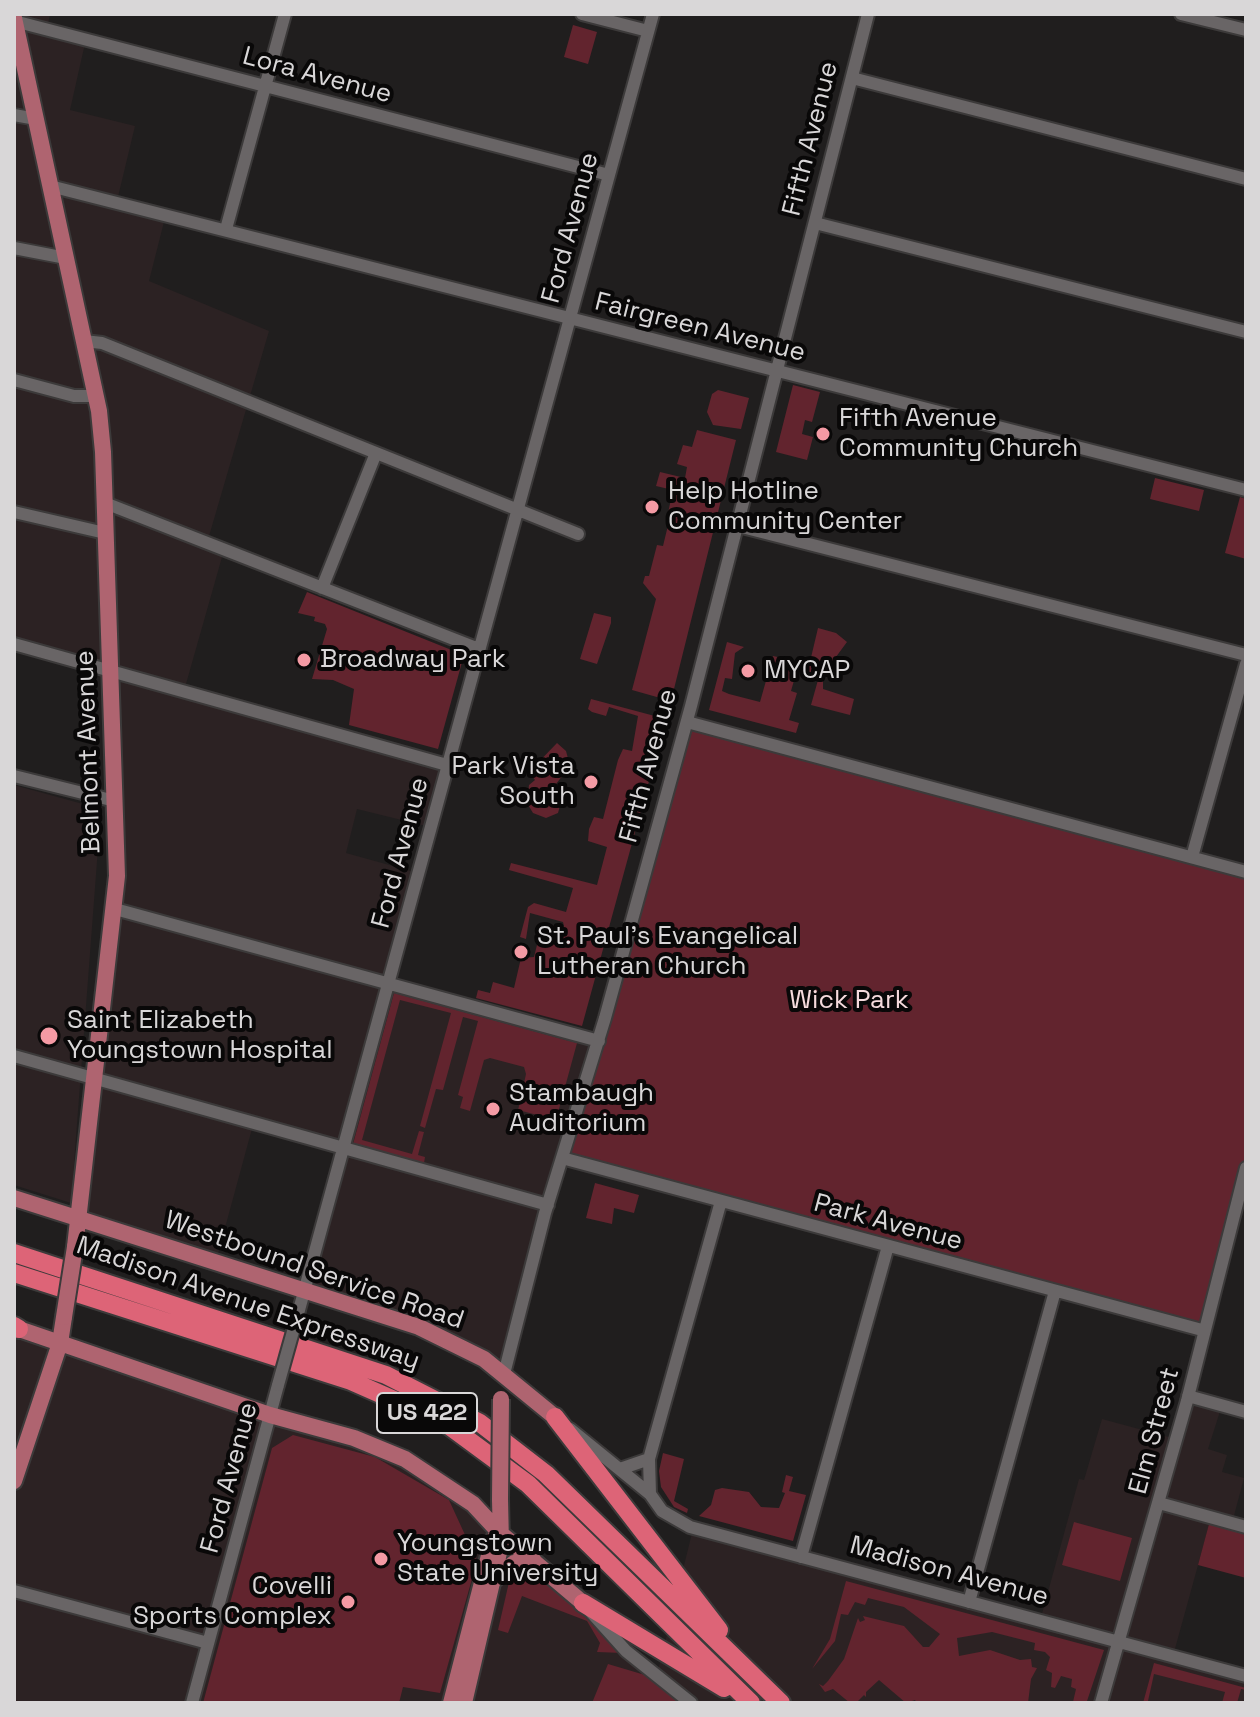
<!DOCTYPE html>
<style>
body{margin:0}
#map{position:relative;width:1260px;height:1717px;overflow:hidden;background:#201e1e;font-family:"Space Grotesk",sans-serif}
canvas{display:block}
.frame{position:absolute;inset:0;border:16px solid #d9d7d8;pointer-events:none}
</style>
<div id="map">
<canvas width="1260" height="1717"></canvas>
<div class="frame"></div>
</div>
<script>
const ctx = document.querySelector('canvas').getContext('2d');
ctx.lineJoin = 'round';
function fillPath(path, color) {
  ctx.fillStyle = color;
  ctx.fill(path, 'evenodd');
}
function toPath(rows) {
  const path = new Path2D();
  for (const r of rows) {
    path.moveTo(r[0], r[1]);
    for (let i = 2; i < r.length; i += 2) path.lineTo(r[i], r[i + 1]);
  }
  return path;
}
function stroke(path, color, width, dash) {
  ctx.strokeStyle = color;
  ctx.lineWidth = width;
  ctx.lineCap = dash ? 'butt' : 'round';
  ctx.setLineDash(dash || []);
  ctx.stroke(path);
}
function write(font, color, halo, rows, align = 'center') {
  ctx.font = font + ' "Space Grotesk",sans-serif';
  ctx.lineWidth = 8;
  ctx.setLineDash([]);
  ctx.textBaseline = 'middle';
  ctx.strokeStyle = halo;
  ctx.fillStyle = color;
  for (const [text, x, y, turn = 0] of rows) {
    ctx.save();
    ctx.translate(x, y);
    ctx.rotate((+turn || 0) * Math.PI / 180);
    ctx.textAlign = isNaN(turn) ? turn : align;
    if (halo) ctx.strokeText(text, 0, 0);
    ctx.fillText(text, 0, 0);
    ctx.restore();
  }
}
const built = toPath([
 [14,14,50,14,47,29,86,39,70,110,135,126,117,201,166,214,149,281,269,331,207,543,224,550,184,691,447,765,430,827,357,809,346,853,418,873,388,983,599,1041,504,1374,484,1359,304,1289,342,1150,253,1125,216,1261,80,1217,115,909,109,670,14,644],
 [14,785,101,809,71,1203,14,1185],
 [14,1327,424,1469,657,1675,693,1529,1040,1621,1079,1479,1084,1480,1102,1419,1176,1439,1188,1396,1222,1405,1208,1449,1227,1455,1222,1472,1244,1478,1232,1523,1211,1518,1173,1656,1246,1676,1246,1703,14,1703]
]);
const green = toPath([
 [573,25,597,32,588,64,564,57],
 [793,385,820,392,812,422,805,420,802,434,813,437,807,460,776,452],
 [718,390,749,398,741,429,713,425,707,412,712,394],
 [697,430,736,440,671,701,632,690,656,599,643,583,645,576,649,576,657,545,663,546,671,513,668,513,673,490,656,486,660,472,685,478,687,467,677,464,683,445,692,447],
 [1155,478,1204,490,1199,511,1150,499],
 [1240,497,1246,499,1246,559,1225,553],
 [307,592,464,655,438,749,349,725,354,689,333,680,312,679,327,629,325,624,314,621,315,617,298,613],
 [594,613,611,617,611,623,597,664,580,659],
 [818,628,836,633,847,642,830,665,809,681,802,671,809,666],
 [727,642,744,647,735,653,732,679,725,678,722,691,729,694,760,702,773,656,791,660,789,668,797,670,791,691,797,693,789,720,799,723,796,733,709,710],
 [823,674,823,689,854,699,850,715,811,705,818,680],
 [591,699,666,719,582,1026,476,998,478,990,490,993,493,982,514,988,521,958,534,957,538,941,557,945,564,926,563,922,530,913,526,939,520,937,528,907,534,903,566,912,573,888,509,870,511,863,597,885,607,847,588,841,589,829,594,817,603,819,618,760,623,749,632,751,638,716,609,707,606,716,592,712,588,709],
 [687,722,1246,872,1246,1168,1202,1330,562,1158],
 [557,743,566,751,570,766,556,784,561,802,558,813,546,818,533,813,527,803,529,785,535,780,529,772],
 [394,993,577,1043,553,1131,550,1130,552,1119,522,1111,518,1125,515,1124,526,1074,524,1067,490,1058,484,1060,470,1111,460,1108,463,1097,458,1095,478,1021,463,1017,443,1090,436,1089,425,1128,420,1126,451,1013,400,1000,362,1140,412,1154,419,1131,424,1132,418,1155,425,1157,424,1163,353,1144],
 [595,1183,639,1195,634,1213,614,1208,612,1224,586,1218],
 [293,1435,375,1457,449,1500,477,1561,440,1693,403,1687,399,1703,203,1703,272,1448],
 [663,1453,684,1459,674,1501,688,1509,687,1513,674,1507,661,1487,659,1471],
 [786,1475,793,1477,789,1491,806,1495,793,1541,699,1516,711,1505,715,1490,722,1488,749,1492,761,1507,779,1508,785,1493,782,1492],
 [1074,1522,1132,1538,1120,1581,1062,1565],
 [1209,1524,1246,1534,1246,1578,1198,1565],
 [512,1569,535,1569,623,1653,597,1652,600,1643,587,1621,522,1596,508,1633,498,1630],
 [846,1581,1104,1650,1087,1701,1066,1703,1073,1702,1076,1689,1071,1687,1072,1679,1061,1676,1055,1688,1051,1687,1052,1673,1046,1670,1050,1657,1045,1652,1034,1650,1035,1643,992,1632,957,1638,959,1656,990,1650,1020,1660,1031,1659,1032,1667,1037,1668,1031,1679,1028,1703,917,1703,915,1700,906,1703,879,1680,866,1692,866,1697,864,1695,856,1703,850,1703,833,1689,825,1692,819,1684,823,1686,828,1681,844,1659,858,1618,860,1622,865,1620,863,1616,904,1626,923,1647,929,1647,940,1634,904,1607,868,1598,865,1605,855,1602,848,1615,841,1614,835,1641,812,1669,830,1639],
 [1154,1663,1246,1688,1246,1690,1241,1689,1237,1703,1222,1703,1225,1692,1154,1674,1148,1701,1143,1703],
 [608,1664,645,1675,682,1703,592,1703]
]);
const minor = toPath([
 [582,14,648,31],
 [1181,14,1246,30],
 [14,21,609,175],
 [852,78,1246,179],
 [14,115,36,119],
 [50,186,1246,490],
 [815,223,1246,332],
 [226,229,285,14],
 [14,248,66,258],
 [84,341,102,343,578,534],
 [14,380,74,396,95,396],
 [105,503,479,649],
 [14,512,105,533],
 [738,526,1246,655],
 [322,588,376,453],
 [14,644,447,765],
 [687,722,1246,872],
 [14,776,115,801],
 [1192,857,1246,664],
 [115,909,599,1041],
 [14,1056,548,1205],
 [562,1158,1202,1330],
 [299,1310,653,14],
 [504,1374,545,1213,605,1018,691,706,868,14],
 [1188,1396,1246,1412],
 [570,1429,650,1494,662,1511,690,1527,1246,1676],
 [620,1469,649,1459],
 [650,1494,649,1459,721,1201],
 [1159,1503,1246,1527],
 [801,1557,888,1246],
 [14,1591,208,1643],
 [969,1602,1055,1291],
 [590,1611,626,1651,691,1703],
 [192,1703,278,1385],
 [1101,1703,1187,1401,1246,1168]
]);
const major = toPath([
 [14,18,99,411,103,452,117,876,75,1247],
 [14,1198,419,1327,484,1359,555,1417],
 [19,1329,270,1415,354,1438,405,1459,473,1504,499,1532,583,1603],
 [14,1481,60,1343,64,1317],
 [494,1580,514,1563,534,1561],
 [451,1703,493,1540],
 [464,1703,501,1544,500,1499]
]);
const highway = toPath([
 [14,1253,386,1375,480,1423,546,1474,781,1703],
 [14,1273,351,1381,444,1422,528,1484,751,1703],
 [14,1326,19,1329],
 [555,1417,719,1630],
 [583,1603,724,1688]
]);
const minorBridge = toPath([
 [278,1385,299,1310]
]);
const majorBridge = toPath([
 [64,1317,75,1247],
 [500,1499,501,1399]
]);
const markers = [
 [823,434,8,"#f49aa4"],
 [652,507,8,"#f49aa4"],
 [304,660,8,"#f49aa4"],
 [748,671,8,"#f49aa4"],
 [591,782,8,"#f49aa4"],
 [521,952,8,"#f49aa4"],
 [49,1036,10,"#f49aa4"],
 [493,1109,8,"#f49aa4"],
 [381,1559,8,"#f49aa4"],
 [348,1602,8,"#f49aa4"]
];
const shields = [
 [427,1413,100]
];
const shieldNames = [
 ["US 422",427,1413]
];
const streetNames = [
 ["Lora Avenue",317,76,15],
 ["Fifth Avenue",811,139,-76],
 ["Ford Avenue",571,228,-75],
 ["Fairgreen Avenue",700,328,14],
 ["Belmont Avenue",89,752,-92],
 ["Fifth Avenue",649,766,-75],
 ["Ford Avenue",401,853,-75],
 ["Park Avenue",888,1223,15],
 ["Westbound Service Road",314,1271,19],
 ["Madison Avenue Expressway",248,1304,19],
 ["Elm Street",1155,1431,-75],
 ["Ford Avenue",230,1478,-75],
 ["Madison Avenue",949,1572,15]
];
const poiNames = [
 ["Fifth Avenue",839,419],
 ["Community Church",839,449],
 ["Help Hotline",668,492],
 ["Community Center",668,522],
 ["Broadway Park",320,660],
 ["MYCAP",764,671],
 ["Park Vista",575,767,"right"],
 ["South",575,797,"right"],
 ["St. Paul's Evangelical",537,937],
 ["Lutheran Church",537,967],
 ["Saint Elizabeth",67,1021],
 ["Youngstown Hospital",67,1051],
 ["Stambaugh",509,1094],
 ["Auditorium",509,1124],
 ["Youngstown",397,1544],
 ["State University",397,1574],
 ["Covelli",332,1587,"right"],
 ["Sports Complex",332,1617,"right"]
];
const parkNames = [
 ["Wick Park",849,1001]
];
fillPath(built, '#2c2223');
fillPath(green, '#62242e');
stroke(minor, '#3c3a3a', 16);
stroke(major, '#3c3a3a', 20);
stroke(highway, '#3c3a3a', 22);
stroke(minor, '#696566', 12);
stroke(major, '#af6470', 16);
stroke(highway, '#dd6477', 18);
stroke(minorBridge, '#3c3a3a', 16, []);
stroke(majorBridge, '#3c3a3a', 20, []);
stroke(minorBridge, '#696566', 12);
stroke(majorBridge, '#af6470', 16);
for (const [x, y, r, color] of markers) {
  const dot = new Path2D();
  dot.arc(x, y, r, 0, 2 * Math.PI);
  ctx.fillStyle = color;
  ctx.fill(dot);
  stroke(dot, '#090808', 3);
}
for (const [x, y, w] of shields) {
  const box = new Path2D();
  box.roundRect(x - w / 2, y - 20, w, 40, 6);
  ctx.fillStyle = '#090808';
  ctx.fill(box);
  stroke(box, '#d9d7d8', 2);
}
write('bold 24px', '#d9d7d8', null, shieldNames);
write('26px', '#d9d7d8', '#090808', streetNames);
write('26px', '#d9d7d8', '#090808', poiNames, 'left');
write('26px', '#f6dbdd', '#090808', parkNames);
</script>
